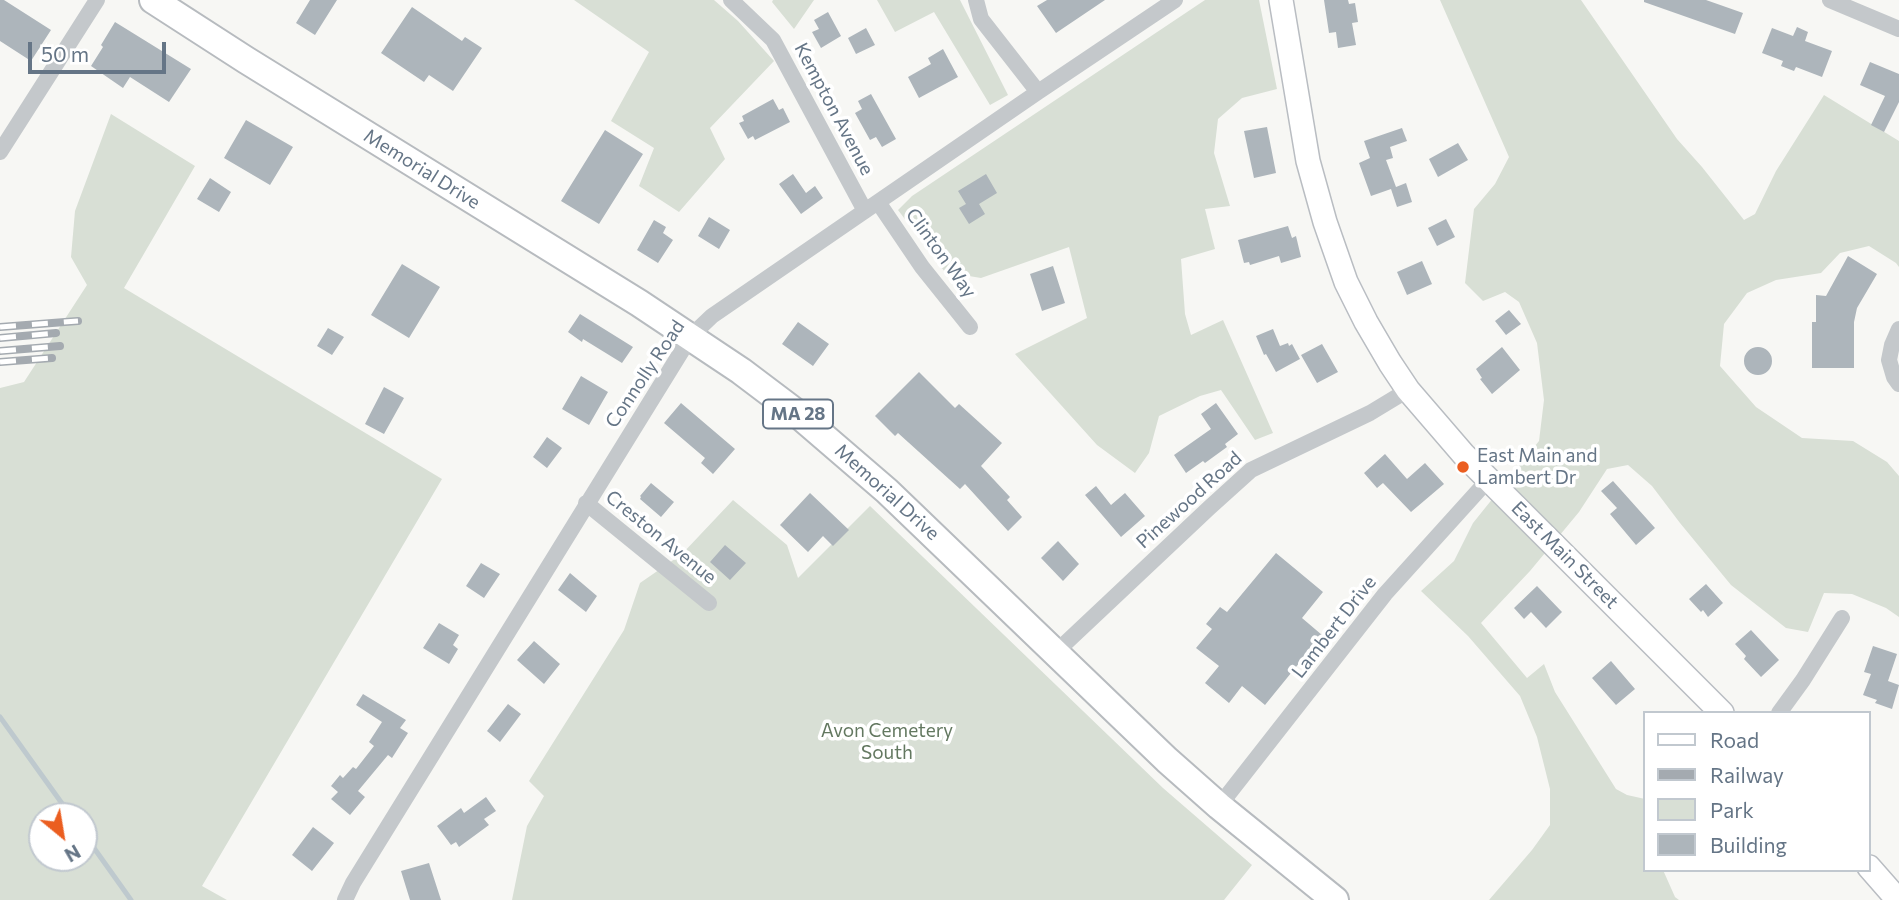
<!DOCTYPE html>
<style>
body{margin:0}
#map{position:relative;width:1899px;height:900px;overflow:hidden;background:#f7f7f4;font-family:Commissioner,sans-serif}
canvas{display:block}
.legend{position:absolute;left:1643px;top:711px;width:228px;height:161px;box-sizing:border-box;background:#fff;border:2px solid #c1c8cf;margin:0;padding:9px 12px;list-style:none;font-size:21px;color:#657586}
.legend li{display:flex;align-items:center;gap:14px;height:35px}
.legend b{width:35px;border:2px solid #c1c8cf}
.north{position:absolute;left:28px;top:802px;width:70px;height:70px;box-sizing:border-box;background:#fff;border:2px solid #c1c8cf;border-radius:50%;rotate:150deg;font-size:19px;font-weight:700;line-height:28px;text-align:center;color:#657586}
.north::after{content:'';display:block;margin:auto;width:24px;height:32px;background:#eb5e20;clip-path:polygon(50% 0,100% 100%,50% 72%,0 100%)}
.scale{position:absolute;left:28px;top:42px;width:138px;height:32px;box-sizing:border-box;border:4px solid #657586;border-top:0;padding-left:9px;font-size:21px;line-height:24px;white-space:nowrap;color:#657586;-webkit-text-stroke:5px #fff;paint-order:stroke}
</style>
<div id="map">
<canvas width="1899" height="900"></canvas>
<ul class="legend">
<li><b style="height:9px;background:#fff"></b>Road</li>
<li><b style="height:9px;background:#a4aab0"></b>Railway</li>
<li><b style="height:19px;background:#d8dfd5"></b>Park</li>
<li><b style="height:19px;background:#adb5bb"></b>Building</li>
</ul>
<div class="north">N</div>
<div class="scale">50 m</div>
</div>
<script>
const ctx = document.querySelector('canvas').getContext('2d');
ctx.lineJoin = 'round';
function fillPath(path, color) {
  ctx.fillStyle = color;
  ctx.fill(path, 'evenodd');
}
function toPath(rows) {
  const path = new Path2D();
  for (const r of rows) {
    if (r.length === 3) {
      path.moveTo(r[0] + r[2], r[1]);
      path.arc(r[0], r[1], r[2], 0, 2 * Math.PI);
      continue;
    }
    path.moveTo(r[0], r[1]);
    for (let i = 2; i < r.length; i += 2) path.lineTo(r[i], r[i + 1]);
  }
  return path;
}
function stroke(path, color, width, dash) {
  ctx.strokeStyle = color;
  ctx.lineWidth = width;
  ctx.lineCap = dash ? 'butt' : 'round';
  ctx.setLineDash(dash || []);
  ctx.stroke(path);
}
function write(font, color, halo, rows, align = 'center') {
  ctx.font = font + ' Commissioner,sans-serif';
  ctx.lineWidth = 7;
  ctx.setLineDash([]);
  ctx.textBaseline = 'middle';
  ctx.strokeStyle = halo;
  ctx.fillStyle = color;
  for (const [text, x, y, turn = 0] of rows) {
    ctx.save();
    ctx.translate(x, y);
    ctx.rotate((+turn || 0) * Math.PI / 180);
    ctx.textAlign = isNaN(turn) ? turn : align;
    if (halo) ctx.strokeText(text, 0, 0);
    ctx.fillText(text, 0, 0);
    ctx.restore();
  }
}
const green = toPath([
 [574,0,714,0,738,21,774,61,710,128,725,159,679,212,639,186,654,148,611,121,649,52],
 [773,0,814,0,794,29,772,2],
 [877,0,960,0,1008,95,990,105,934,12,895,32],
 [1205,0,1259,0,1277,89,1242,98,1218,119,1214,153,1230,206,1205,209,1215,249,1181,259,1185,314,1191,335,1223,320,1273,433,1255,440,1221,390,1200,396,1159,416,1149,453,1135,473,1097,445,1015,354,1087,318,1069,247,981,278,945,272,898,210,912,196],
 [1440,0,1581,0,1677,139,1702,167,1744,220,1755,214,1776,171,1824,95,1899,141,1899,267,1896,263,1869,246,1840,253,1821,273,1776,280,1747,293,1724,324,1720,366,1756,407,1802,438,1853,441,1887,462,1899,476,1899,617,1886,608,1852,594,1824,593,1808,632,1786,628,1731,585,1680,523,1652,486,1628,465,1607,469,1579,512,1530,571,1481,623,1527,678,1544,664,1555,692,1616,789,1627,795,1645,799,1645,870,1663,870,1675,897,1679,900,1489,900,1532,850,1550,825,1550,789,1537,737,1520,696,1468,636,1421,591,1454,561,1473,523,1539,441,1544,400,1537,343,1519,302,1505,292,1483,301,1465,283,1474,209,1495,184,1509,157],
 [111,114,195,166,124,288,442,479,202,886,227,900,0,900,0,388,24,382,87,285,71,257,75,211],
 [42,816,84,816,84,858,42,858],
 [733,500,787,545,798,578,870,506,1163,788,1252,865,1224,900,512,900,527,826,544,796,529,781,624,630,640,583,682,554]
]);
const stream = toPath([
 [0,717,71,816],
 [84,834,131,900]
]);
const building = toPath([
 [0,0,4,0,51,30,31,61,0,41],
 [310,0,337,0,315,35,296,23],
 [1047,0,1105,0,1056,33,1037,6],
 [1324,0,1348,0,1349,4,1355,3,1358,22,1352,23,1356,45,1338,48,1336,32,1329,33],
 [1644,0,1706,0,1743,13,1735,34,1644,2],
 [412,7,462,41,465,37,482,48,453,91,429,75,424,82,381,53],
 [828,12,841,36,821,48,812,32,819,29,814,20],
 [115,22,191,69,169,102,130,77,123,88,91,66,103,47,101,45],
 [1797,27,1808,32,1805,41,1832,51,1822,77,1796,67,1794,71,1781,66,1783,61,1762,53,1772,28,1793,36],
 [866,28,875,45,856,54,848,38],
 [943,49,958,77,919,98,908,77,931,64,928,58],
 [1870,62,1899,74,1899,102,1884,132,1871,125,1885,96,1860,85],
 [871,94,896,139,882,147,876,137,870,140,855,113,862,109,858,101],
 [773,99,779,110,783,108,790,122,755,140,753,136,748,139,739,123,744,121,742,116],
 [246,120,293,147,270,185,224,158],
 [1267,127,1276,173,1254,178,1244,131],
 [1402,128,1407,141,1390,147,1393,158,1386,160,1396,187,1406,183,1412,202,1397,207,1391,189,1371,196,1359,163,1370,158,1364,141],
 [605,130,643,154,599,224,561,201],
 [1458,143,1468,160,1438,177,1429,159],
 [793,174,806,193,815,186,823,198,801,214,779,184],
 [986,174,997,193,979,204,985,214,969,224,959,208,966,204,958,191],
 [210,178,231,192,219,212,197,199],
 [709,217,730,230,719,249,698,236],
 [1446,219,1455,237,1437,246,1428,228],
 [654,220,666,227,663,233,673,240,658,263,637,250],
 [1288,226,1292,238,1296,236,1301,257,1281,263,1279,256,1250,265,1249,262,1244,263,1238,240],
 [1848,256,1877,274,1857,308,1854,322,1854,368,1812,368,1812,322,1816,322,1816,295,1826,296],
 [1422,261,1432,284,1407,295,1397,272],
 [402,264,440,287,409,338,371,315],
 [1053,266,1065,303,1042,311,1030,274],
 [1509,310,1521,324,1506,335,1495,321],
 [580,314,633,347,622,363,583,339,582,342,568,332],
 [798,322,829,344,813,366,782,344],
 [328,328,344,337,332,355,317,346],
 [1273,329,1280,346,1288,343,1289,346,1292,344,1300,359,1276,372,1266,354,1264,355,1256,336],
 [1322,344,1338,372,1317,383,1301,355],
 [1758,361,14],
 [1502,347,1520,370,1492,394,1480,379,1482,378,1476,369],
 [919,372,955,408,959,404,1002,443,981,466,1010,497,1007,500,1022,517,1008,531,965,484,960,489,898,433,895,436,875,416],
 [581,376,608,392,589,425,562,409],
 [384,387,404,398,384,434,365,424],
 [681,403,735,449,713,474,701,463,705,458,664,423],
 [1216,403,1238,434,1225,444,1227,447,1205,463,1203,461,1186,473,1174,455,1211,429,1201,414],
 [547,437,562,448,547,468,533,457],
 [1385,454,1407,479,1425,463,1444,484,1411,512,1383,483,1377,488,1364,473],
 [1613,481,1655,528,1636,545,1610,514,1617,508,1601,491],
 [651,483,674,502,661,517,640,499,641,497,640,496],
 [1096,486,1111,505,1125,493,1145,516,1121,537,1085,495],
 [810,493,849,530,833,546,823,536,808,552,780,525],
 [1058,541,1079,564,1063,581,1041,558],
 [725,545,746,563,730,580,710,562],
 [1276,553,1323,592,1302,618,1322,635,1265,705,1242,686,1229,703,1205,683,1219,666,1196,648,1212,629,1206,624,1220,607,1227,612],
 [481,563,500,574,484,598,466,586],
 [570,573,597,596,586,612,558,590],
 [1706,584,1723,603,1708,617,1703,610,1701,612,1689,599],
 [1537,586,1562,612,1546,628,1531,612,1524,619,1514,608],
 [439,623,459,635,453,645,458,649,449,664,423,648],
 [1751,630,1779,660,1761,677,1744,659,1746,656,1735,644],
 [534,641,560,664,544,684,517,660],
 [1873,646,1897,654,1888,681,1899,685,1892,709,1875,703,1877,700,1863,695,1871,674,1864,672],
 [1611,661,1635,689,1616,705,1592,678],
 [363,694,406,720,400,728,408,733,392,758,388,755,358,791,365,797,350,815,331,799,338,792,331,786,340,775,343,778,353,767,356,769,374,746,369,742,382,722,356,705],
 [508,704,521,714,500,742,487,731],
 [486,797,496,811,484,819,489,825,459,847,456,842,451,845,437,826,461,808,464,813],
 [313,827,334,843,312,871,292,855],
 [429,863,441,900,410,900,401,871]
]);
const street = toPath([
 [731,0,773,40,865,211],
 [976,0,981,19,1038,92],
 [1830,0,1899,29],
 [0,152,97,0],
 [878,202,922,267,970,327],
 [1899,329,1892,345,1889,360,1894,377,1899,384],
 [586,503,709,603],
 [1055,653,1209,508,1251,470,1370,413,1408,390],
 [1779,713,1803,680,1842,618],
 [1219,806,1385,594,1488,480],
 [345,900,353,883,691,336,712,316,1038,92,1175,0]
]);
const secondary = toPath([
 [1281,0,1308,161,1325,222,1346,282,1366,322,1390,363,1408,390,1464,455,1722,713],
 [1869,867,1898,900]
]);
const primary = toPath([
 [153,0,246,60,639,303,741,371,794,411,887,491,1167,760,1219,806,1335,900]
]);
const rail = toPath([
 [0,327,78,321],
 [0,338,56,333],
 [0,351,60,346],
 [0,362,52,358]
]);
const markers = [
 [1463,467,7,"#eb5e20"]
];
const shields = [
 [798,414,70]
];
const shieldNames = [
 ["MA 28",798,414]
];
const streetNames = [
 ["Kempton Avenue",834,109,62],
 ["Memorial Drive",422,169,32],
 ["Clinton Way",941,253,54],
 ["Connolly Road",645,374,-56],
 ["Memorial Drive",887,492,42],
 ["Pinewood Road",1189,500,-42],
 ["Creston Avenue",661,537,39],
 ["East Main Street",1565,555,45],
 ["Lambert Drive",1334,627,-52]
];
const poiNames = [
 ["East Main and",1477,456],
 ["Lambert Dr",1477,478]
];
const parkNames = [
 ["Avon Cemetery",887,731],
 ["South",887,753]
];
fillPath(green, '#d8dfd5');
stroke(stream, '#bec9ce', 5);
fillPath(building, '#adb5bb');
stroke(secondary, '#b9bdc2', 26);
stroke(primary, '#b7bbbf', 30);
stroke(street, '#c4c8cb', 16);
stroke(secondary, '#fff', 23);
stroke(primary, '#fff', 26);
stroke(rail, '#a4aab0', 8);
stroke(rail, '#fff', 5, [16]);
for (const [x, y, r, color] of markers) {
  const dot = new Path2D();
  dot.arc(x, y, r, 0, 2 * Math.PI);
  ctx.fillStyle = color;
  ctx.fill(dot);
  stroke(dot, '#fff', 2.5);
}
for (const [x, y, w] of shields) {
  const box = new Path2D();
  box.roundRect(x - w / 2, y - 14.5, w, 29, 5);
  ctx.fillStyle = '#fff';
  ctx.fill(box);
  stroke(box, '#657586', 2);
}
write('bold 18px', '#657586', null, shieldNames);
write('19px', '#657586', '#fff', streetNames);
write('19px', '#657586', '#fff', poiNames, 'left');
write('19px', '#637860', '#fff', parkNames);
</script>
